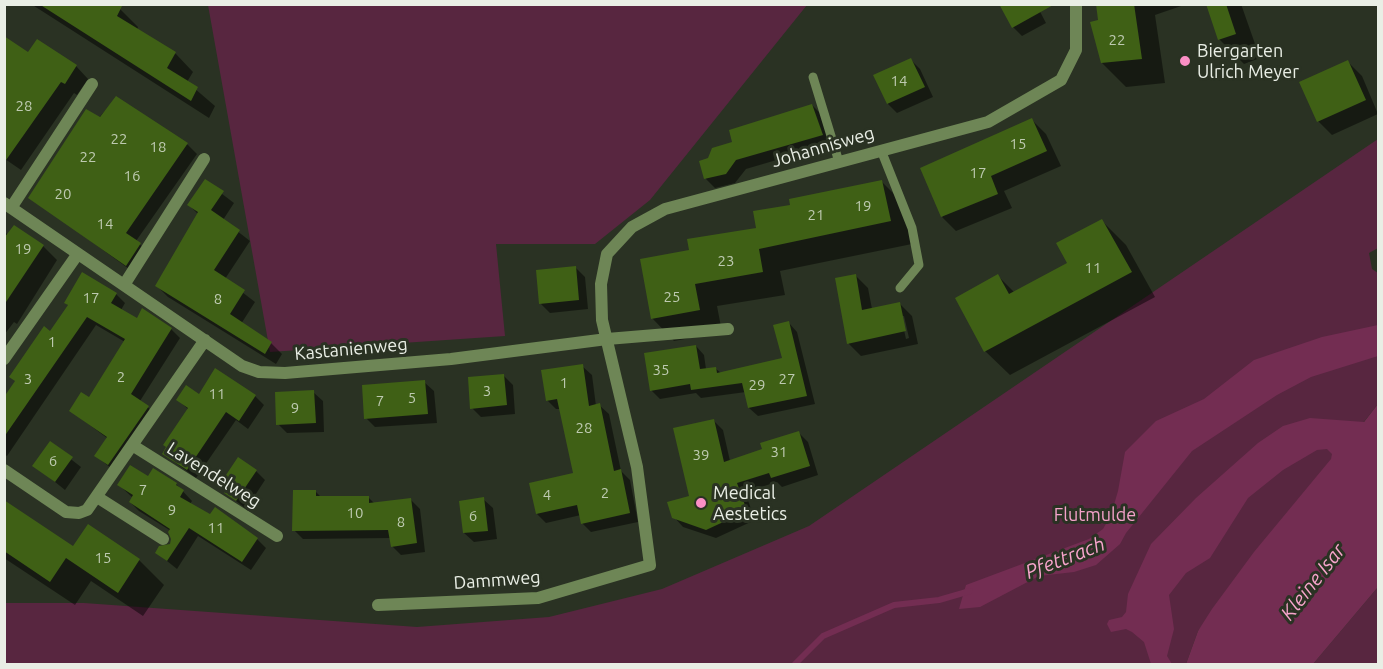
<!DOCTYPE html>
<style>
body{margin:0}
#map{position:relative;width:1383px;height:669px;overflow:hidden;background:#2a3223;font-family:Ubuntu,sans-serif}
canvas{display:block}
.frame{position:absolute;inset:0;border:6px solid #e9eee5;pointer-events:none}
</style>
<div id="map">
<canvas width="1383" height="669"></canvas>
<div class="frame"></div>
</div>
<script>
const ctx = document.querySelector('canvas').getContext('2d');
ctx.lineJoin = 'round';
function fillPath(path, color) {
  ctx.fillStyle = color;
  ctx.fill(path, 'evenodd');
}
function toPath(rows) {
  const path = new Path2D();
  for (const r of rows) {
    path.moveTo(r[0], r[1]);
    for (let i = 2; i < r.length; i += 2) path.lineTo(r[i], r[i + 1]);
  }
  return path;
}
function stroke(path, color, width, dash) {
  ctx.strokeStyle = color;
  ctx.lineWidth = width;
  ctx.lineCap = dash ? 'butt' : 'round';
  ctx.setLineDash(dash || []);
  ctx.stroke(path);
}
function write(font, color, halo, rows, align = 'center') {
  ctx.font = font + ' Ubuntu,sans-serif';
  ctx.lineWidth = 6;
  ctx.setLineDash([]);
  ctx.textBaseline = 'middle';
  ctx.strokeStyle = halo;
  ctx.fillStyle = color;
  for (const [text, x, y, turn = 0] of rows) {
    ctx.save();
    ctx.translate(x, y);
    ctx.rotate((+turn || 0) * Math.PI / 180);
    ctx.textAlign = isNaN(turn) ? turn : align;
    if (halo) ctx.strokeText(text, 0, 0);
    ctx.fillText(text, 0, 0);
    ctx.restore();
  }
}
const green = toPath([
 [208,5,807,5,650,200,595,244,496,244,505,336,270,352],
 [1378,139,1378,248,1369,253,1372,269,1378,273,1378,404,1198,631,1186,664,5,664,4,603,84,603,417,627,549,617,662,589,809,526],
 [1378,587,1378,664,1313,664]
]);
const water = toPath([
 [1378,325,1378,356,1311,377,1277,395,1192,451,1126,533,1120,544,1096,565,1074,572,1039,576,980,607,959,609,966,585,1089,539,1103,529,1111,515,1118,491,1125,452,1156,421,1204,399,1254,360,1322,337],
 [1378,404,1378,587,1313,664,1186,664,1198,631,1212,609,1254,552,1331,459,1332,454,1327,449,1317,450,1283,470,1248,498,1210,558,1186,573,1169,595,1174,629,1167,656,1172,664,1151,664,1144,642,1132,632,1126,629,1111,632,1107,624,1109,620,1122,617,1126,612,1128,594,1151,544,1196,498,1258,443,1283,426,1310,418,1364,422]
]);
const shadow = toPath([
 [31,4,113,4,120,9,138,27,137,30,176,54,193,72,187,82,215,106,209,118],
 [1036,4,1046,23,1022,36,1013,27],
 [1097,4,1187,4,1155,15,1165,83,1126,87,1102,63],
 [1207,4,1241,4,1260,58,1244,64,1219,39],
 [29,55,76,66,88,79,77,95,74,93,21,170,5,159],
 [911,60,920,69,933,97,897,113,888,104,875,76],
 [1348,62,1362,76,1378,114,1332,135,1318,121],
 [116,98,188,145,197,154,136,241,149,253,136,274,30,197],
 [812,105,821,114,831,144,746,169,735,183,715,188,706,179,709,159,734,143],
 [1032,120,1046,134,1061,166,1004,191,1012,208,956,231,942,217],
 [205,181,234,203,223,220,250,241,225,279,255,302,241,324,271,343,282,354,276,364,168,297,157,286,198,214,189,205],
 [882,182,904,204,912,244,780,271,785,295,717,306,722,332,674,341,652,318,691,252],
 [1102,221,1126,245,1155,297,1010,375,985,351,998,276,1015,293,1069,263],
 [14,227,43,246,57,260,17,324,14,322,4,335,4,232,9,235],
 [575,267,585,277,588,309,550,313,541,304],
 [856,276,868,288,872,309,899,303,912,316,918,344,861,356,849,344,836,279],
 [901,316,904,316,909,338,906,339],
 [116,294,125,303,121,310,138,320,171,329,180,338,140,401,157,415,117,473,96,456,107,438,71,411,89,399,125,342,96,325,7,456,4,454,4,400,69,306,66,303],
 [789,323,797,332,815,404,758,416,749,408,746,392,701,398,696,393,660,399,651,390,696,346,704,355,706,369,715,368,721,373,784,359],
 [582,366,592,375,596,406,599,405,609,414,621,471,630,480,638,522,591,532,582,523,581,515,546,523,537,514,575,474,561,409,556,409,547,400],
 [504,376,513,385,515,414,481,417,472,408],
 [424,382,434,391,437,423,375,427,366,418],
 [313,392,323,401,324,432,287,433,278,424],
 [255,396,264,405,248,429,236,420,196,478,164,454,189,410,178,400],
 [714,421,723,430,730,461,764,450,798,432,808,442,818,475,782,487,777,482,745,492,755,520,716,538,683,527,674,517,691,497],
 [50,443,81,467,65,490,34,465],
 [153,470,176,484,192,501,190,504,257,539,266,548,251,570,198,536,177,569,157,553,171,545,173,539,171,531,139,511,130,502,133,498,119,485,148,478],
 [256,471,265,480,246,509,226,493,228,490,222,484],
 [316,492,321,497,368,497,375,504,410,499,420,509,425,552,401,555,392,546,391,538,303,539,294,530],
 [483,499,493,508,497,539,474,542,464,533],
 [4,512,74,548,89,526,139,560,164,585,143,616,91,581,75,605,4,558]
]);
const stream = toPath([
 [795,664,823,636,894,605,939,600,970,591]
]);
const building = toPath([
 [39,4,123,4,117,16,176,52,167,68,198,87,191,101],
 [999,4,1055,4,1012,28],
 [1096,4,1134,4,1142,59,1101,63,1090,22,1098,20],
 [1206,4,1226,4,1236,34,1218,40],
 [4,36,28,52,37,39,77,65,65,84,61,82,4,163],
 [911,58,925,87,887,104,873,75],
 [1348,60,1366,100,1317,122,1299,82],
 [116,96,188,143,126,233,141,243,126,266,28,198,86,109,100,117],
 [812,104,823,135,736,160,726,174,704,179,699,161,708,158,712,148,732,142,729,130],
 [1032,118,1047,151,991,176,998,194,941,217,920,168],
 [205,179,224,191,211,210,240,230,214,270,245,290,230,314,272,342,265,354,155,286,198,212,187,205],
 [882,180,891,221,759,249,763,272,695,284,700,310,651,319,640,259,689,250,687,239,756,228,753,211,790,205,789,199],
 [1102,219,1132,272,984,352,955,298,998,274,1009,294,1067,263,1056,243],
 [14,225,44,245,4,305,4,238],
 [576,266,579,300,539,304,536,270],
 [82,272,117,293,111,303,137,318,142,308,172,328,131,394,149,406,108,465,94,456,107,437,69,411,81,392,89,397,125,339,87,317,4,437,4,397,15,381,9,377,44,326,50,331,68,305,64,303],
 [856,274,862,310,900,302,906,331,847,344,835,278],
 [789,321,807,396,748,408,742,383,691,390,690,384,650,391,644,353,696,345,700,369,716,367,717,373,782,358,773,325],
 [583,364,589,406,600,403,614,471,621,469,630,513,581,524,577,505,536,514,529,483,573,473,557,399,546,401,541,370],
 [215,368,256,395,239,421,226,412,187,470,162,454,166,447,163,445,188,408,176,400,186,385,199,394],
 [504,374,507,405,470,409,468,377],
 [425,380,428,414,364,419,362,385],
 [314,390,316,423,276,425,275,392],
 [714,419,724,462,762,449,760,443,799,431,810,466,771,478,769,473,737,483,747,511,706,530,672,518,667,502,689,496,673,428],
 [50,441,73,457,55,482,32,466],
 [238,457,257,470,236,501,224,493,227,488,220,484],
 [130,465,148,476,153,468,177,483,176,485,184,490,180,497,210,514,215,507,258,538,242,562,189,528,167,561,155,553,159,546,170,544,171,539,168,532,170,529,129,502,133,495,117,485],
 [293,490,316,490,316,496,369,496,369,503,411,498,417,543,391,547,388,530,292,531],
 [484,497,488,531,463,533,459,501],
 [4,500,73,546,88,524,140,559,118,593,66,558,50,582,4,551]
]);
const service = toPath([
 [813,77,839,162],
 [881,150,912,228,919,265,900,288]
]);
const minor = toPath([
 [4,203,242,366,259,372,285,373,451,359,607,339,728,329],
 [11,208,92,84],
 [124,285,204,159],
 [4,359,77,255],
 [132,445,277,536],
 [4,470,66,512,79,513,87,510,205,340],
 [97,497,163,539],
 [378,605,538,598,650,565,637,467,602,320,601,284,607,254,632,227,665,209,988,122,1061,80,1076,50,1076,4]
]);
const markers = [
 [1185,61,6,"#fb8fc5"],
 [701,503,6,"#fb8fc5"]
];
const numberNames = [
 ["22",1117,40],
 ["14",899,81],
 ["28",24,106],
 ["22",119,139],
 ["15",1018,144],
 ["18",158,147],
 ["22",88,157],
 ["17",978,173],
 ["16",132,176],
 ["20",63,194],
 ["19",863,206],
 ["21",816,215],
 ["14",105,224],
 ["19",23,249],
 ["23",726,261],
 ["11",1093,268],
 ["25",672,297],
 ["17",91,298],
 ["8",218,299],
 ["1",52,342],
 ["35",661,370],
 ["2",121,377],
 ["3",28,379],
 ["27",787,379],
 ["1",564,383],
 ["29",757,385],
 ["3",487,391],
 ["11",217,394],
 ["5",412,398],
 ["7",380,401],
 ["9",295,408],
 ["28",584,428],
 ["31",779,452],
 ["39",701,455],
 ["6",53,461],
 ["7",143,490],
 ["2",605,493],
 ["4",547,495],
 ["9",172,510],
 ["10",355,513],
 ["6",473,516],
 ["8",401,522],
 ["11",216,528],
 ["15",103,558]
];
const poiNames = [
 ["Biergarten",1197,51],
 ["Ulrich Meyer",1197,72],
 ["Medical",713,493],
 ["Aestetics",713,514]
];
const streetNames = [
 ["Johannisweg",823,147,-16],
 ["Kastanienweg",351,349,-5],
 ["Lavendelweg",214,475,32],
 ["Dammweg",497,580,-4]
];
const parkNames = [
 ["Flutmulde",1095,515]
];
const waterNames = [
 ["Pfettrach",1065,558,-21],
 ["Kleine Isar",1313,582,-52]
];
fillPath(green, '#582640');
fillPath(water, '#732d52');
fillPath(shadow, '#0007');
stroke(stream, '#732d52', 6);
fillPath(building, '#3f6015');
stroke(service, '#6e8656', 9);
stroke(minor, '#6e8656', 12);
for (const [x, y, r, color] of markers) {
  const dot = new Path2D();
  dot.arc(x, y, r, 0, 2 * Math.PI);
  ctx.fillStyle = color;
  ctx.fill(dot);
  stroke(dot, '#2a3223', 2);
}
write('15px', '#becab1', null, numberNames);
write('18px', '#e9eee5', '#2a3223', poiNames, 'left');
write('18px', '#e9eee5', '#2a3223', streetNames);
write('18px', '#f4a1c9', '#2a3223', parkNames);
write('italic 20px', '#f8a4cc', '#2a3223', waterNames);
</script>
